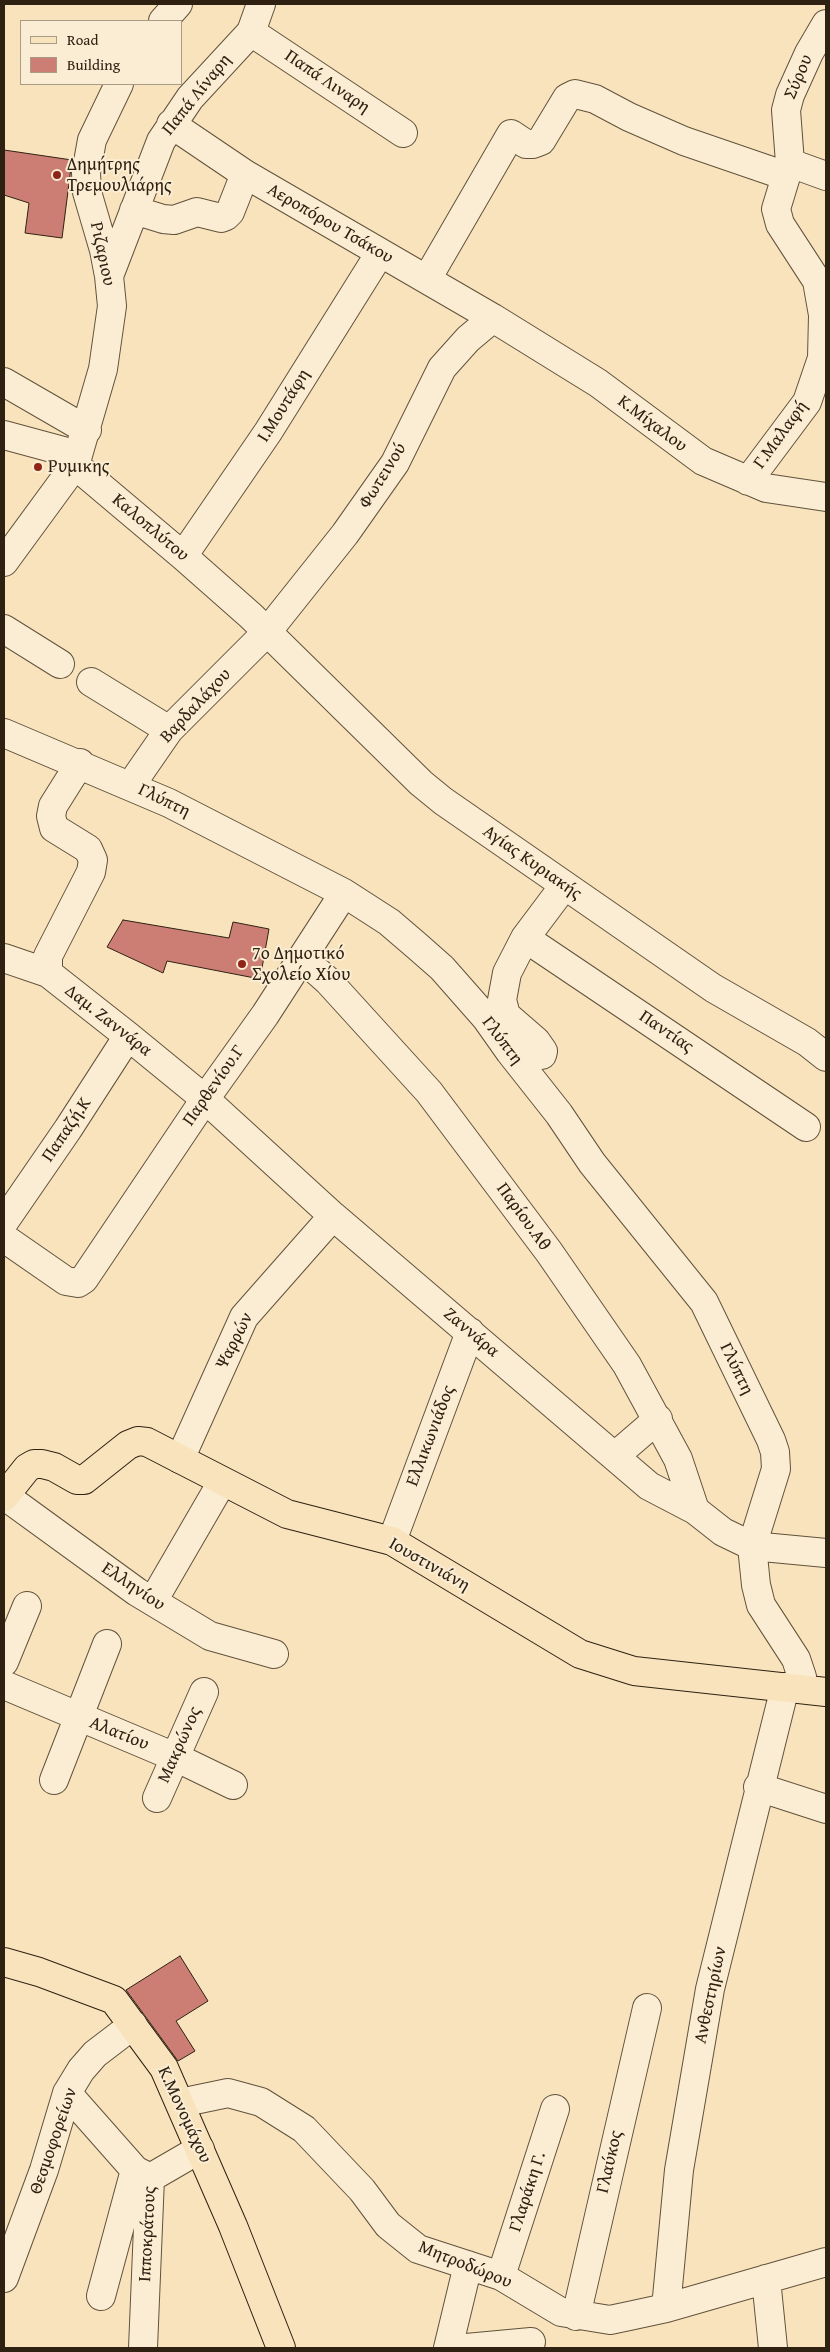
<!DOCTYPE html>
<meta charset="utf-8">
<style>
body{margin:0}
#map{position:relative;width:830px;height:2352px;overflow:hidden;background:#f9e3bc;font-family:"Gentium Book Plus",serif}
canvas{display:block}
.frame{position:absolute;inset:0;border:5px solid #2e2112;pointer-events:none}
.legend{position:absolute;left:20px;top:20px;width:162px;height:65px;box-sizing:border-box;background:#fbedd3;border:1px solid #a99b86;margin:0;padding:6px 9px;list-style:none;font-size:15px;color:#2e2112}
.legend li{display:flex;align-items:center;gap:10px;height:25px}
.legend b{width:25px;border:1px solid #a99b86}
</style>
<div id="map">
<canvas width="830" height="2352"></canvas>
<div class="frame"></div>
<ul class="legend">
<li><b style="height:6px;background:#f9e3bc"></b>Road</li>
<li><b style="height:14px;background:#cc7e74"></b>Building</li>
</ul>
</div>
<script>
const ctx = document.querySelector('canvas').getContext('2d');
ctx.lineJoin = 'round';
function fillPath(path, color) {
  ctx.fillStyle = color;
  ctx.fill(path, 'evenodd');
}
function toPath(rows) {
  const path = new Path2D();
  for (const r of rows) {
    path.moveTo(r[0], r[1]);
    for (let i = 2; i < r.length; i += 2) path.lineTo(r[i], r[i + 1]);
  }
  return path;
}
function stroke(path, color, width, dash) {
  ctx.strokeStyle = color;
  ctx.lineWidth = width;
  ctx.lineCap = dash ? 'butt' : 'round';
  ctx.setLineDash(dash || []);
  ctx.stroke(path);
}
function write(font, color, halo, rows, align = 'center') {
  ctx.font = font + ' "Gentium Book Plus",serif';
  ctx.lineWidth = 4;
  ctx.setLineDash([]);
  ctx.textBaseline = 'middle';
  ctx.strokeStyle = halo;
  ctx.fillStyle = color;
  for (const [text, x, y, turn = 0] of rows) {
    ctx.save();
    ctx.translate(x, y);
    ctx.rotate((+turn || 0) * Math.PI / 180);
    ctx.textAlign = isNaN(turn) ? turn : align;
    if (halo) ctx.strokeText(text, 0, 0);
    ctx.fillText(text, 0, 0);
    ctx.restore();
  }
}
const building = toPath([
 [4,150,72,160,62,238,25,233,29,203,4,195,4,150],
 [123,920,229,938,233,922,269,929,260,979,167,961,163,973,107,947,123,920],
 [180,1956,208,2001,176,2021,195,2051,178,2061,126,1990,180,1956]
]);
const minor = toPath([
 [163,21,178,4],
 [251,32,403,133],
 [171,124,245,174,493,318,598,383,703,461,766,488,826,497],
 [790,163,826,176],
 [134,210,163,219,174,220,197,212,221,218,226,216,230,212,245,174],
 [109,276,161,141,190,98,251,32,261,4],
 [427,279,511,134,526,144,533,144,541,141,567,98,575,94,595,99,629,117,684,141,786,176],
 [4,382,87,430],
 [4,435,78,455,75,465,4,562],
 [78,455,103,369,112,306,109,276,104,250,87,192,86,173,92,140,119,84],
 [75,465,183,556,251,616,421,783,443,801,713,988,807,1042,826,1057],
 [748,481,807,402,822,358,823,315,817,281,780,224,776,209,790,163,786,110,790,95,809,53,826,24],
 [183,556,268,432,380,253],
 [4,629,60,664],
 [91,682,169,730],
 [4,733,169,803,344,893,389,922,417,946,442,968,486,1018,510,1052,559,1114,592,1163,704,1302,771,1440,775,1452,776,1469,752,1546,756,1585,761,1605,796,1659,802,1677,802,1689],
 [131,785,169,730,267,632,345,534,395,463,442,368,468,339,493,318],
 [525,938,806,1127],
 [4,958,48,973,128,1036,205,1099,333,1216,649,1486,695,1510,723,1532,752,1546,826,1553],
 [302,958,328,981,429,1092,549,1252,627,1365,678,1459,695,1510],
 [48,973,48,956,91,872,93,860,88,849,54,828,51,816,53,806,80,763],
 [509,1036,533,1055,542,1055,543,1051,536,1041,506,1015,502,1000,507,973,525,938,564,886],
 [4,1222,68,1129,128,1036],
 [4,1238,66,1281,78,1283,84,1279,205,1099,265,1015,344,893],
 [615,1456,658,1419],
 [180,1459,244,1317,333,1216],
 [5,1496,137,1592,210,1636,274,1654],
 [392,1541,470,1332],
 [153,1601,222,1482],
 [4,1662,27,1606],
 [4,1685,175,1757,233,1785],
 [54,1780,107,1644],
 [758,1787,826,1809],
 [157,1798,204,1692],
 [67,2093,135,2170,150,2178],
 [180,2103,228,2093,261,2102,304,2129,362,2190,388,2225,418,2249,501,2276,561,2312,610,2320,629,2316,666,2308,826,2262],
 [150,2178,200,2149],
 [501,2276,555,2109],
 [4,2278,44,2170,67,2093,81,2070,95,2054,133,2025],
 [766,2279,773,2348],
 [101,2296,135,2170],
 [666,2308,679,2170,710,1989,785,1687],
 [576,2316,647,2008],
 [143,2348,150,2178],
 [448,2348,468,2265],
 [466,2348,531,2342]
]);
const major = toPath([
 [4,1497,27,1468,34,1464,42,1464,54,1467,77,1480,84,1480,128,1445,138,1441,147,1442,287,1514,392,1541,580,1654,634,1671,826,1692],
 [4,1962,39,1972,114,2000,164,2068,233,2226,281,2348]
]);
const markers = [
 [57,175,5,"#8f2418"],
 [38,467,5,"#8f2418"],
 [242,964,5,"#8f2418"]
];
const streetNames = [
 ["Σύρου",799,77,-67],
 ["Παπά Λιναρη",327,82,34],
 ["Παπά Λίναρη",197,95,-51],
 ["Αεροπόρου Τσάκου",330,224,30],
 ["Ριζαριου",102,254,78],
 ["Ι.Μουτάφη",284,406,-58],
 ["Κ.Μίχαλου",652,424,37],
 ["Γ.Μαλαφή",781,435,-54],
 ["Φωτεινού",383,476,-58],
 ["Καλοπλύτου",150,528,40],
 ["Βαρδαλάχου",196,706,-47],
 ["Γλύπτη",164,801,26],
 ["Αγίας Κυριακής",532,863,35],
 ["Δαμ. Ζαννάρα",108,1021,38],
 ["Παντίας",666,1032,34],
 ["Γλύπτη",502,1041,53],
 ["Παρθενίου.Γ",214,1086,-55],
 ["Παπαζή.Κ",67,1130,-56],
 ["Παρίου.Αθ",523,1217,54],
 ["Ζαννάρα",471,1333,40],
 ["Ψαρρών",235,1341,-63],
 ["Γλύπτη",736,1369,64],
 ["Ελλικωνιάδος",431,1436,-69],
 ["Ιουστινιάνη",429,1565,30],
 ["Ελληνίου",133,1587,34],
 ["Αλατίου",119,1734,22],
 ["Μακρώνος",180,1745,-66],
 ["Ανθεστηρίων",711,1995,-78],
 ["Κ.Μονομάχου",184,2115,65],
 ["Θεσμοφορείων",54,2141,-71],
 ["Γλαύκος",610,2162,-77],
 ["Γλαράκη Γ.",528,2192,-72],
 ["Ιπποκράτους",148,2234,-87],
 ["Μητροδώρου",465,2265,22]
];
const poiNames = [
 ["Δημήτρης",67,165],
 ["Τρεμουλιάρης",67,186],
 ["Ρυμικης",48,467],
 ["7ο Δημοτικό",252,954],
 ["Σχολείο Χίου",252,975]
];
fillPath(building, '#cc7e74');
stroke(building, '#2e2112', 1);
stroke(minor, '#61523c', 30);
stroke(major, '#2e2112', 30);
stroke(minor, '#fbedd3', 28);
stroke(major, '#f9e3bc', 28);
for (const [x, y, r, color] of markers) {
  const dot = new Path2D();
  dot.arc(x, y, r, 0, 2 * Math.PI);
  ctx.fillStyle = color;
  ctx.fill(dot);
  stroke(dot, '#fbedd3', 2);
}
write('18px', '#2e2112', '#fbedd3', streetNames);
write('18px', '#2e2112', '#fbedd3', poiNames, 'left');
</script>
